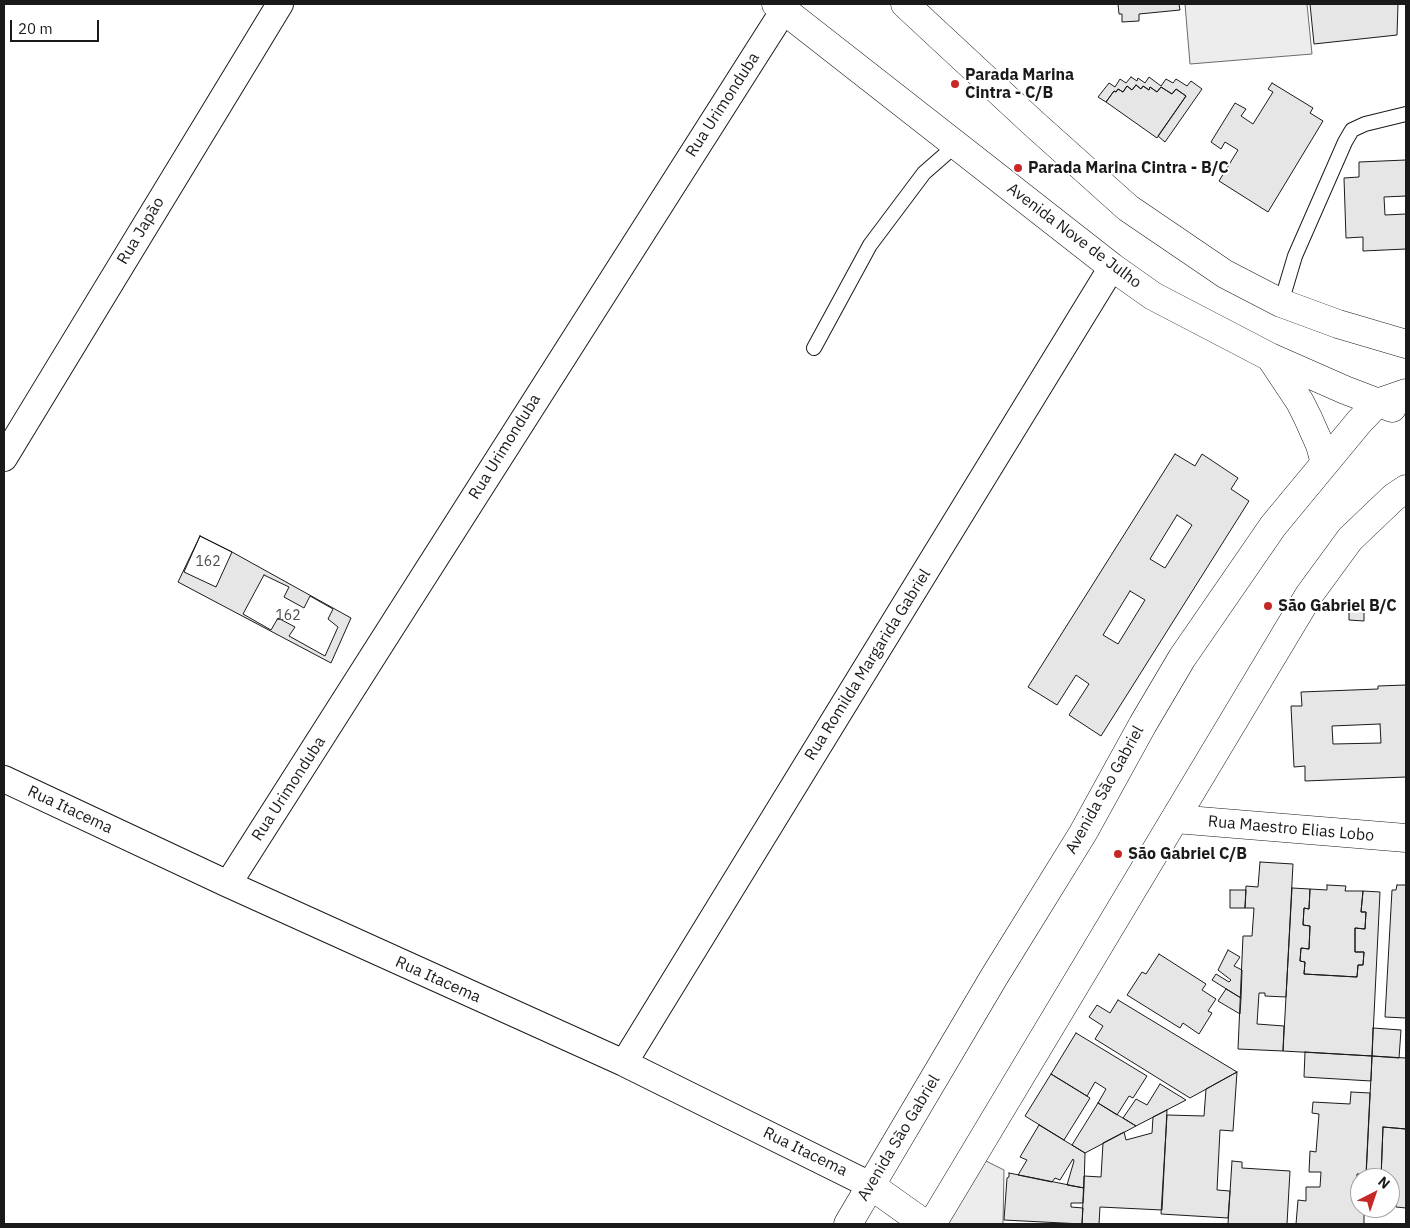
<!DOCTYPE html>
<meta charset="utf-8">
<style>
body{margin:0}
#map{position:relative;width:1410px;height:1228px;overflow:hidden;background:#fff;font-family:"IBM Plex Sans",sans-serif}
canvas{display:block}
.frame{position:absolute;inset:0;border:5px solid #1a1a1a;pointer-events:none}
.north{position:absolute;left:1350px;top:1168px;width:50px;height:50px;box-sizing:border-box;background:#fff;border:1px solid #a3a3a3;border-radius:50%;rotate:41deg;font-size:14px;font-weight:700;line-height:20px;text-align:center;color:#1a1a1a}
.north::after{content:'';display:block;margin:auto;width:18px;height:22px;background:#c62828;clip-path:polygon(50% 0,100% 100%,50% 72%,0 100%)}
.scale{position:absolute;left:10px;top:20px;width:89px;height:22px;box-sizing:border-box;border:2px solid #1a1a1a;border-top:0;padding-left:6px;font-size:15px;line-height:18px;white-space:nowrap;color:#1a1a1a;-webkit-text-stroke:4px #fff;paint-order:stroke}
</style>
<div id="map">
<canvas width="1410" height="1228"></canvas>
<div class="frame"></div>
<div class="north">N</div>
<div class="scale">20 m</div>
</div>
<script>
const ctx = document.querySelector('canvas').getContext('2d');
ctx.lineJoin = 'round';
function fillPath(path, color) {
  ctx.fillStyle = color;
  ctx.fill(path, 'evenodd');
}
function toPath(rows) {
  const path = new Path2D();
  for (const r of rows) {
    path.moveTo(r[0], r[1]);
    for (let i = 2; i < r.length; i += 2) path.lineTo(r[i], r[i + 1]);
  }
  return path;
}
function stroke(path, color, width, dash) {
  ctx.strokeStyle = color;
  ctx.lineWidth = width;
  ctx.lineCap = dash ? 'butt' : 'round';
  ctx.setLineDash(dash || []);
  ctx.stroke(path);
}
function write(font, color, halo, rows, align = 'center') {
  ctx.font = font + ' "IBM Plex Sans",sans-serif';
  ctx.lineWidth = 4;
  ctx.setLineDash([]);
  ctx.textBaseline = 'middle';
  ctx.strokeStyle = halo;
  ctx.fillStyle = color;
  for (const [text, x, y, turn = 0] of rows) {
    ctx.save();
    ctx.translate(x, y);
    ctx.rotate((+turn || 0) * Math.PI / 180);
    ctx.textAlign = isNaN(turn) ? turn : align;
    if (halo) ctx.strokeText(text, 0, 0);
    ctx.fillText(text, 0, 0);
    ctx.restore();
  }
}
const green = toPath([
 [1185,4,1307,4,1312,54,1190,64,1185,4],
 [978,1157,1004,1170,1003,1224,939,1224,978,1157]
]);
const building = toPath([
 [1118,4,1179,4,1180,10,1139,14,1139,21,1122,22,1122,14,1119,14,1118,4],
 [1310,4,1398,4,1397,35,1314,44,1310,4],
 [1131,77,1137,81,1138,78,1145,83,1149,77,1161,86,1166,79,1173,83,1176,79,1187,86,1191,81,1202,89,1165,142,1158,136,1186,96,1176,89,1172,94,1161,87,1157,92,1150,87,1149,90,1143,86,1141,89,1136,85,1132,90,1127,86,1123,92,1118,89,1116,92,1114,91,1106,102,1098,97,1109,83,1115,87,1120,79,1126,83,1131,77],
 [1272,83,1313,108,1310,113,1323,121,1268,212,1219,181,1238,150,1225,142,1221,149,1211,142,1235,103,1246,109,1241,116,1253,124,1273,92,1268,89,1272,83],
 [1136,85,1141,89,1143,86,1149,90,1150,87,1157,92,1161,87,1172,94,1176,89,1186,96,1157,138,1106,102,1114,91,1116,92,1118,89,1123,92,1127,86,1132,90,1136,85],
 [1406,160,1406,196,1384,197,1385,215,1406,214,1406,249,1363,251,1363,237,1346,238,1344,178,1359,177,1359,162,1406,160],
 [1175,454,1195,466,1202,454,1238,478,1231,489,1249,501,1101,736,1069,715,1089,684,1076,675,1057,705,1028,687,1175,454],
 [1177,515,1192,525,1165,568,1150,559,1177,515],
 [1130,591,1145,600,1118,644,1103,635,1130,591],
 [200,536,232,552,216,587,184,572,200,536],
 [200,536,232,552,351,618,331,663,178,582,200,536],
 [264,575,289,587,284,597,304,608,310,596,333,609,328,619,338,627,325,656,289,636,295,627,278,618,271,630,243,614,264,575],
 [1349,606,1364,606,1364,621,1349,620,1349,606],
 [1406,685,1406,777,1305,781,1305,766,1294,767,1291,706,1302,706,1301,692,1378,689,1378,686,1406,685],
 [1380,724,1381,743,1333,744,1332,726,1380,724],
 [1260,862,1293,864,1286,997,1265,996,1265,993,1259,993,1257,1024,1284,1026,1283,1051,1238,1049,1243,936,1252,936,1254,908,1245,908,1246,886,1258,887,1260,862],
 [1327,885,1346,886,1345,891,1363,891,1361,912,1366,912,1365,929,1355,928,1355,952,1364,952,1363,965,1358,965,1357,977,1304,974,1305,962,1300,961,1301,948,1309,949,1310,926,1303,925,1304,908,1309,909,1310,889,1327,890,1327,885],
 [1397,885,1406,885,1406,1018,1385,1017,1392,890,1396,890,1397,885],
 [1292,888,1310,889,1309,909,1304,908,1303,925,1310,926,1309,949,1301,948,1300,961,1305,962,1304,974,1357,977,1358,965,1363,965,1364,952,1355,952,1355,928,1365,929,1366,912,1361,912,1363,891,1380,892,1372,1056,1283,1051,1292,888],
 [1230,890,1246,890,1245,908,1230,908,1230,890],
 [1228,950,1240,957,1234,966,1242,970,1241,998,1212,980,1216,974,1229,982,1231,980,1218,970,1228,950],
 [1159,954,1206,984,1202,990,1216,999,1208,1011,1212,1013,1199,1034,1183,1023,1180,1028,1127,995,1142,972,1146,974,1159,954],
 [1226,989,1241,998,1240,1014,1218,1001,1226,989],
 [1118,1000,1237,1072,1190,1098,1095,1039,1103,1026,1089,1017,1097,1005,1110,1013,1118,1000],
 [1373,1028,1401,1030,1399,1058,1372,1056,1373,1028],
 [1076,1033,1147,1076,1133,1098,1129,1096,1117,1115,1098,1103,1106,1089,1095,1082,1087,1096,1051,1074,1076,1033],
 [1305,1052,1372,1056,1371,1081,1304,1077,1305,1052],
 [1372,1056,1406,1058,1406,1129,1383,1127,1381,1178,1366,1178,1372,1056],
 [1237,1072,1233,1131,1220,1130,1217,1190,1230,1191,1228,1218,1161,1214,1167,1115,1204,1116,1206,1089,1237,1072],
 [1051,1074,1090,1098,1064,1140,1025,1116,1051,1074],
 [1160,1084,1186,1100,1136,1126,1123,1118,1136,1099,1147,1105,1160,1084],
 [1351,1092,1370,1093,1366,1174,1357,1174,1356,1204,1360,1204,1360,1208,1364,1208,1364,1224,1296,1224,1298,1200,1306,1201,1306,1187,1320,1187,1321,1172,1309,1172,1310,1151,1316,1152,1319,1114,1312,1113,1313,1102,1350,1104,1351,1092],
 [1098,1103,1136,1126,1085,1153,1072,1145,1098,1103],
 [1167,1110,1162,1210,1100,1207,1099,1224,1082,1224,1084,1176,1101,1177,1103,1143,1124,1132,1126,1140,1152,1133,1153,1117,1167,1110],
 [1039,1125,1085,1153,1084,1188,1067,1185,1074,1161,1073,1159,1060,1180,1055,1178,1052,1182,1018,1175,1027,1160,1020,1157,1039,1125],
 [1383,1127,1406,1129,1406,1208,1396,1207,1397,1193,1390,1193,1390,1178,1381,1178,1383,1127],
 [1232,1161,1242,1162,1242,1168,1290,1171,1287,1224,1228,1224,1232,1161],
 [1009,1173,1084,1188,1083,1203,1071,1203,1071,1207,1083,1208,1082,1224,1004,1220,1007,1178,1009,1177,1009,1173]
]);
const lane = toPath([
 [1281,303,1295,256,1345,142,1352,130,1365,124,1406,114],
 [814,348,870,245,924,173,956,145]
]);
const street = toPath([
 [4,458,280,4],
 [4,779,228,884,624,1063,870,1185],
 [228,884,784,10],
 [624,1063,1112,267]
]);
const secondary = toPath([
 [1175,819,1406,838],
 [870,1185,925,1224]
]);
const primary = toPath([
 [776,4,1112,267,1153,296,1270,357,1345,390,1392,408],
 [905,4,1032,122,1128,208,1225,274,1281,303,1338,324,1406,344],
 [1270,357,1300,402,1308,418,1320,445,1325,463],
 [848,1224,994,977,1083,833,1143,724,1182,658,1273,526,1359,422,1377,403,1406,393],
 [932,1224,1309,595,1350,539,1394,497,1406,489]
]);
const markers = [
 [955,84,5,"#c62828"],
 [1018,168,5,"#c62828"],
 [1268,606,5,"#c62828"],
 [1118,854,5,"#c62828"]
];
const numberNames = [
 ["162",208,562],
 ["162",288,616]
];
const poiNames = [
 ["Parada Marina",965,75],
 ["Cintra - C/B",965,93],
 ["Parada Marina Cintra - B/C",1028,168],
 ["São Gabriel B/C",1278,606],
 ["São Gabriel C/B",1128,854]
];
const streetNames = [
 ["Rua Urimonduba",723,105,-57],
 ["Rua Japão",141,231,-59],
 ["Avenida Nove de Julho",1074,236,37],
 ["Rua Urimonduba",505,447,-58],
 ["Rua Romilda Margarida Gabriel",868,665,-58],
 ["Rua Urimonduba",289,789,-57],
 ["Avenida São Gabriel",1105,790,-61],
 ["Rua Itacema",70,810,25],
 ["Rua Maestro Elias Lobo",1291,829,5],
 ["Rua Itacema",438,980,24],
 ["Avenida São Gabriel",899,1138,-59],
 ["Rua Itacema",805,1152,26]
];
fillPath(green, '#ededed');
stroke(green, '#6a6a6a', 1);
fillPath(building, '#e6e6e6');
stroke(building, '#1a1a1a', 1);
stroke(lane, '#1a1a1a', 16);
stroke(street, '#1a1a1a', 28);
stroke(secondary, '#1a1a1a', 29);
stroke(primary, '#1a1a1a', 29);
stroke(lane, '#fff', 14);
stroke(street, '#fff', 26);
stroke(secondary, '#fff', 28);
stroke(primary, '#fff', 28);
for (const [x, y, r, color] of markers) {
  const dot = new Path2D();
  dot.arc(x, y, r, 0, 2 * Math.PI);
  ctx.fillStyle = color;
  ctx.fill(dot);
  stroke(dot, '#fff', 2);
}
write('14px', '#4d4d4d', null, numberNames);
write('bold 16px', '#1a1a1a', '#fff', poiNames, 'left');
write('16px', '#1a1a1a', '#fff', streetNames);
</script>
